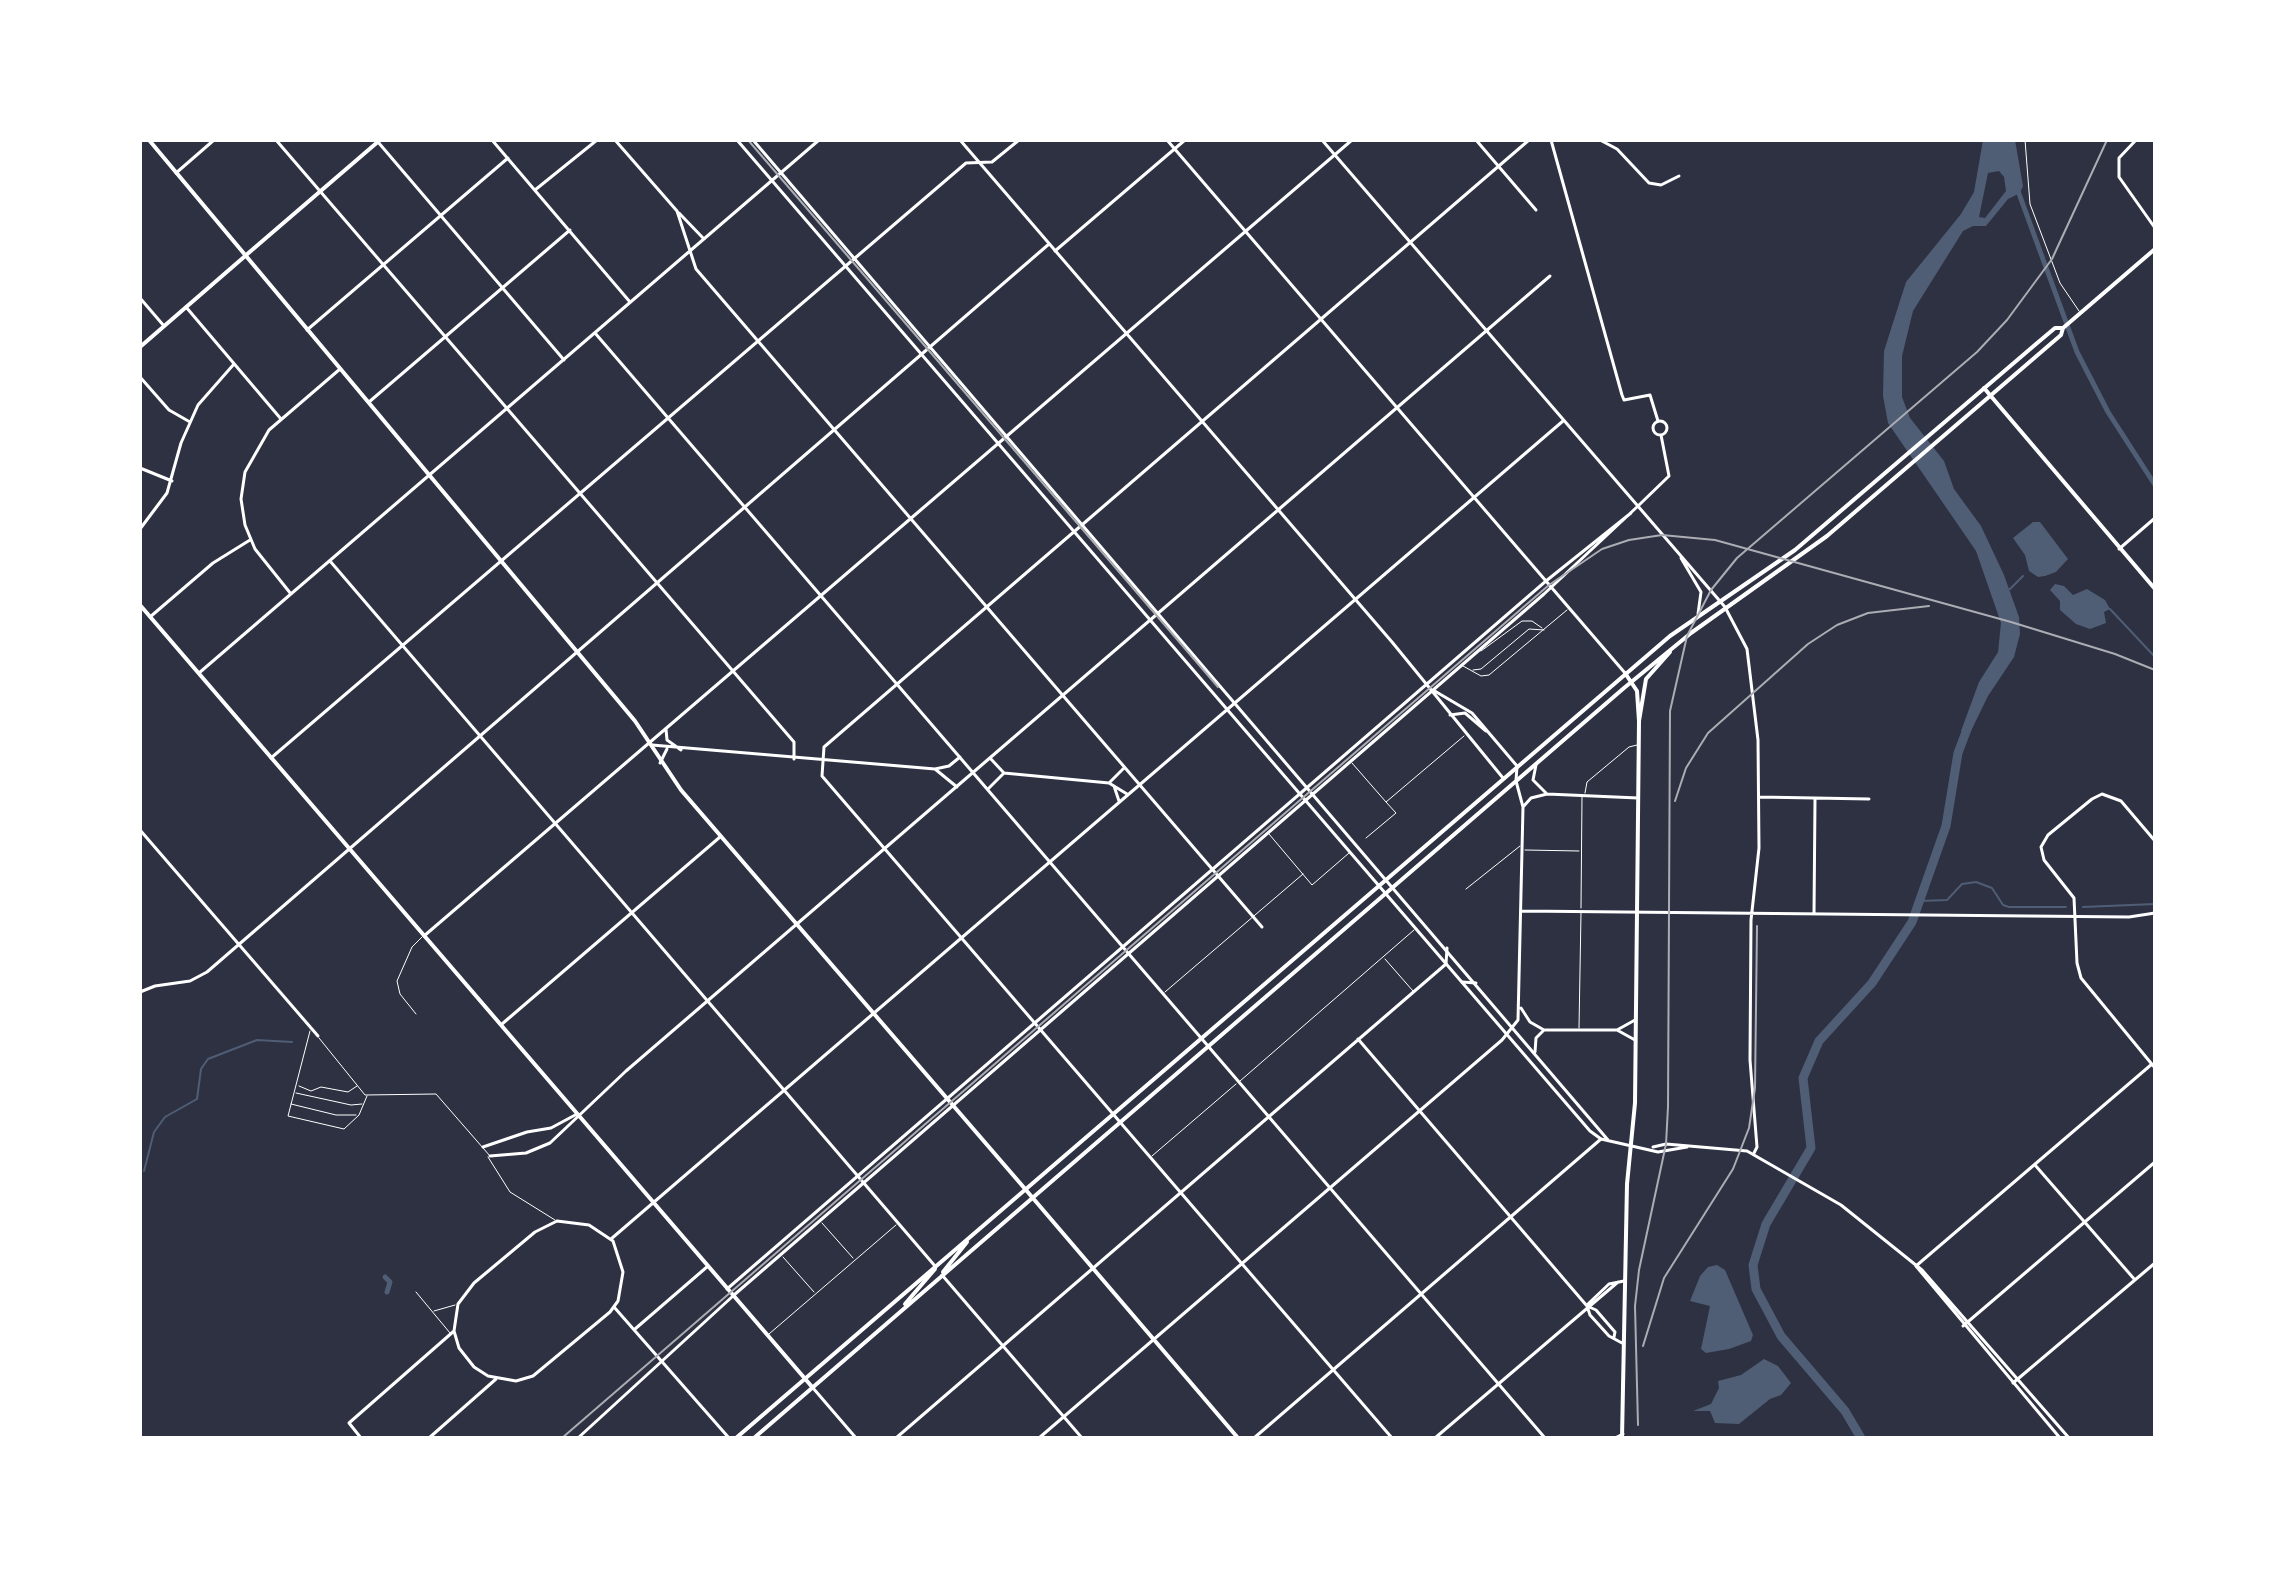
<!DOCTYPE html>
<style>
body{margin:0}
#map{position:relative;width:2295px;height:1578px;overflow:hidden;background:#2d3142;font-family:"Archivo Narrow",sans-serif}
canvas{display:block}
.frame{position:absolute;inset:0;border:142px solid #fff;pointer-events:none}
</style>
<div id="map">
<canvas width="2295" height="1578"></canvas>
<div class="frame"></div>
</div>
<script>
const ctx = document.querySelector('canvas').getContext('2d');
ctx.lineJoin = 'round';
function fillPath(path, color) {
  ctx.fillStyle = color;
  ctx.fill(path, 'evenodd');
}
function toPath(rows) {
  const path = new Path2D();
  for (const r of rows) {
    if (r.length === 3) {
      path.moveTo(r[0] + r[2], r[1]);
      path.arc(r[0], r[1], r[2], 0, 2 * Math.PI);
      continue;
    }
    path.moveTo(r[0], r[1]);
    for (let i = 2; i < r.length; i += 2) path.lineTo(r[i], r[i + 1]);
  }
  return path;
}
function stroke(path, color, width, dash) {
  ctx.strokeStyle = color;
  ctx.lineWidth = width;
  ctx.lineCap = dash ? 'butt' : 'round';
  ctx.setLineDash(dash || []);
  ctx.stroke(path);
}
const water = toPath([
 [1983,140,2015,140,2023,186,2020,193,2008,199,1986,226,1973,226,1963,231,1913,311,1902,356,1902,397,1910,418,1944,461,1954,489,1981,526,2004,575,2019,617,2020,634,2014,657,1988,696,1969,735,1961,731,1979,682,1998,652,2001,623,1976,551,1888,423,1883,396,1884,351,1906,282,1961,214,1974,192],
 [1999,171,2004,177,2006,191,1985,218,1979,217,1988,173],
 [2033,522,2040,522,2068,559,2056,572,2045,576,2038,577,2029,571,2025,555,2013,538],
 [2055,584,2064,586,2073,595,2087,589,2105,600,2110,609,2104,612,2106,623,2090,629,2076,624,2060,610,2060,601,2050,590],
 [1717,1265,1725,1270,1753,1335,1751,1341,1729,1349,1706,1353,1701,1349,1710,1306,1690,1301,1700,1276,1708,1267],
 [1764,1359,1778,1366,1791,1383,1781,1395,1770,1399,1739,1424,1715,1423,1710,1411,1693,1411,1711,1404,1719,1388,1718,1381,1741,1375]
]);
const stream = toPath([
 [2010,589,2023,576],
 [2110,609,2155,657],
 [1919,901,1947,900,1962,884,1976,882,1992,888,2003,905,2009,907,2066,907],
 [2083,907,2155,904],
 [144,1171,154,1132,165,1117,197,1099,201,1069,208,1059,257,1040,292,1042]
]);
const canal = toPath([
 [2018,191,2077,352,2108,412,2155,485],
 [385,1277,390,1282,387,1292]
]);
const river = toPath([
 [1861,1438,1845,1411,1781,1336,1756,1289,1753,1265,1766,1224,1811,1148,1803,1078,1819,1041,1872,983,1912,922,1946,826,1958,753,1969,724]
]);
const service = toPath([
 [2025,140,2030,204,2060,283,2079,311],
 [1481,651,1522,621,1532,621,1542,628],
 [1463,666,1481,676,1489,675,1567,610],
 [1473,670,1481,669,1529,629,1544,630],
 [1352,763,1386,802,1464,736],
 [1585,793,1587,782,1629,747,1637,745],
 [1269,834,1312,885,1349,853],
 [1366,838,1396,813,1386,802],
 [1525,850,1579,851],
 [1466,889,1520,846],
 [1581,908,1582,797],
 [1385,959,1413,991],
 [1165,992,1303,874],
 [416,1014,400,994,397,981,412,947,422,937],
 [1579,1028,1581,913],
 [310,1031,288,1116,344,1129,359,1115,367,1096],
 [319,1038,365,1095,436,1094,490,1156],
 [1240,1081,1414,930],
 [299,1086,311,1091,321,1087,348,1092,357,1086],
 [296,1093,351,1105,362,1104],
 [291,1104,336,1115,356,1115],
 [1152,1156,1236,1084],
 [488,1157,510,1192,555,1220],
 [822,1223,853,1258],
 [783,1257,814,1292],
 [416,1292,450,1333],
 [434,1311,455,1305],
 [769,1334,896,1225]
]);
const minor = toPath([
 [276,140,794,742,794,759],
 [492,140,630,302],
 [615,140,677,211,696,269,1262,927],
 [1167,140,1625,673],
 [1476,140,1536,210],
 [1551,140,1622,395,1624,400,1650,395,1658,421],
 [1600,140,1617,149,1649,183,1661,185,1679,176],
 [2136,140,2119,158,2119,177,2155,228],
 [378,142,564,360],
 [176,173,214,140],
 [535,190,597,140],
 [679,213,704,239],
 [1055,251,1185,140],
 [140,298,164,326],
 [186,307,281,419],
 [307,330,508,158],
 [595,333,1545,1438],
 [140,377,169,410,190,422],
 [369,402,570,230],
 [1660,428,7],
 [140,468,172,481],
 [1638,506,1669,476,1661,435],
 [140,529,167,493,181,443,198,405,234,364],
 [2119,549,2155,518],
 [330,561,935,1266],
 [291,594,255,549,245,525,241,499,245,472,269,430,340,369],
 [1726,609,1747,649,1758,740,1759,848,1751,920,1750,1060,1757,1147,1754,1153],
 [150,617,213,563,250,540],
 [199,673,819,140],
 [666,729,667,740,681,750],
 [652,745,935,769],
 [271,758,966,163,992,162,1019,140],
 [660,763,667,749],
 [1536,765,1533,780,1547,794],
 [1004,773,1109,783,1127,794],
 [1110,782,1124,768],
 [1114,786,1119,801],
 [957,787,935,769,949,766,960,757],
 [988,789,1004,773,990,758],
 [1759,797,1869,799],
 [1523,807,1531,798,1547,794,1638,798],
 [140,830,318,1036],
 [2155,841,2121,801,2102,794,2092,799,2048,835,2041,847,2044,860,2074,898,2077,963,2081,978,2155,1068],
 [1522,911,2129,917,2155,913],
 [1814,914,1815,799],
 [424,936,1352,140],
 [1462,982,1476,983],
 [140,992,155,986,190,981,207,972,1049,244],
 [1521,1008,1530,1022,1544,1030,1617,1030,1635,1040],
 [502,1024,720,837],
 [1617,1030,1635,1020],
 [1358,1039,1587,1306,1590,1315,1609,1336,1622,1343],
 [1535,1052,1536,1038,1544,1030],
 [483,1147,527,1132,551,1128,577,1114],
 [490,1156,526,1153,550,1143,626,1071,1550,276],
 [2035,1165,2135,1280],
 [557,1221,589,1225,613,1241,623,1272,618,1301,610,1312,533,1376,516,1381,488,1376,474,1367,459,1348,454,1331,458,1304,474,1283,535,1232,557,1221],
 [611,1239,1563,421],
 [1916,1266,2152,1064],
 [942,1275,1082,1438],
 [1588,1304,1609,1284,1624,1281],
 [1587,1306,1596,1310,1615,1332,1614,1337],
 [614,1307,729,1438],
 [1963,1326,2155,1162],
 [635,1329,708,1266],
 [2013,1383,2155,1263],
 [813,1388,856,1438],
 [361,1438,349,1423,454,1331],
 [429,1438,496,1379],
 [578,1438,733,1296],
 [896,1438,1446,964,1447,948],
 [1039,1438,1502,1040,1518,1020,1523,807,1516,781,1517,766],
 [1254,1438,1601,1139],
 [1392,1438,822,776,824,747,1529,140],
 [1435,1438,1618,1282],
 [1615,1438,1623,1434]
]);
const tertiary = toPath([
 [737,140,1590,1131,1601,1139,1658,1152,1687,1147],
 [753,140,1608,1140],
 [960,140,1392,642,1503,778],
 [1322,140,1725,607],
 [1681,558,1701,592,1698,614],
 [1433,690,1472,713,1517,766],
 [1450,715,1465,713,1486,731],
 [1653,1147,1666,1144,1747,1151,1841,1205,1922,1270,2069,1438],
 [1916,1266,2060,1438],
 [727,1289,1546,581,1631,513],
 [734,1295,1544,594,1638,506]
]);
const secondary = toPath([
 [245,256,380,140],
 [1984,388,2155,589],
 [140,605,813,1388]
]);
const primary = toPath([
 [149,140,635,721,681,790,1026,1190],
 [140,347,244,257]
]);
const trunk = toPath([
 [1639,721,1646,679,1670,652],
 [1026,1190,1238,1438],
 [943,1272,967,1242],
 [905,1304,935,1269],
 [736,1438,1670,636,1795,550,2036,344,2055,328,2063,328],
 [754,1438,1624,688,1691,633,1827,536,2061,335,2063,328,2155,249],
 [1622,1438,1627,1184,1635,1103,1639,721,1637,691,1625,673]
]);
const tram = toPath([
 [748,140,1218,687]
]);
const rail = toPath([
 [1675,801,1686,768,1708,733,1808,644,1837,625,1868,613,1929,606],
 [1643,1346,1664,1278,1733,1169,1749,1128,1755,1088,1757,926],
 [1638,1425,1635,1306,1639,1270,1666,1144,1668,1107,1670,711,1687,636,1711,590,1737,558,1977,352,2007,320,2052,259,2107,140],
 [562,1438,1549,585,1602,549,1629,540,1662,535,1715,540,2011,622,2115,654,2155,670]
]);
fillPath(water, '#4f5d75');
stroke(stream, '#4f5d75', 2);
stroke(canal, '#4f5d75', 5);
stroke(river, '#4f5d75', 9);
stroke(service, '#fff', 1);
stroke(minor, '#fff', 3);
stroke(tertiary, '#fff', 3);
stroke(secondary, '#fff', 4);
stroke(primary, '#fff', 4);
stroke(trunk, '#fff', 4);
stroke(tram, '#abadb3', 2);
stroke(rail, '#abadb3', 2);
</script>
